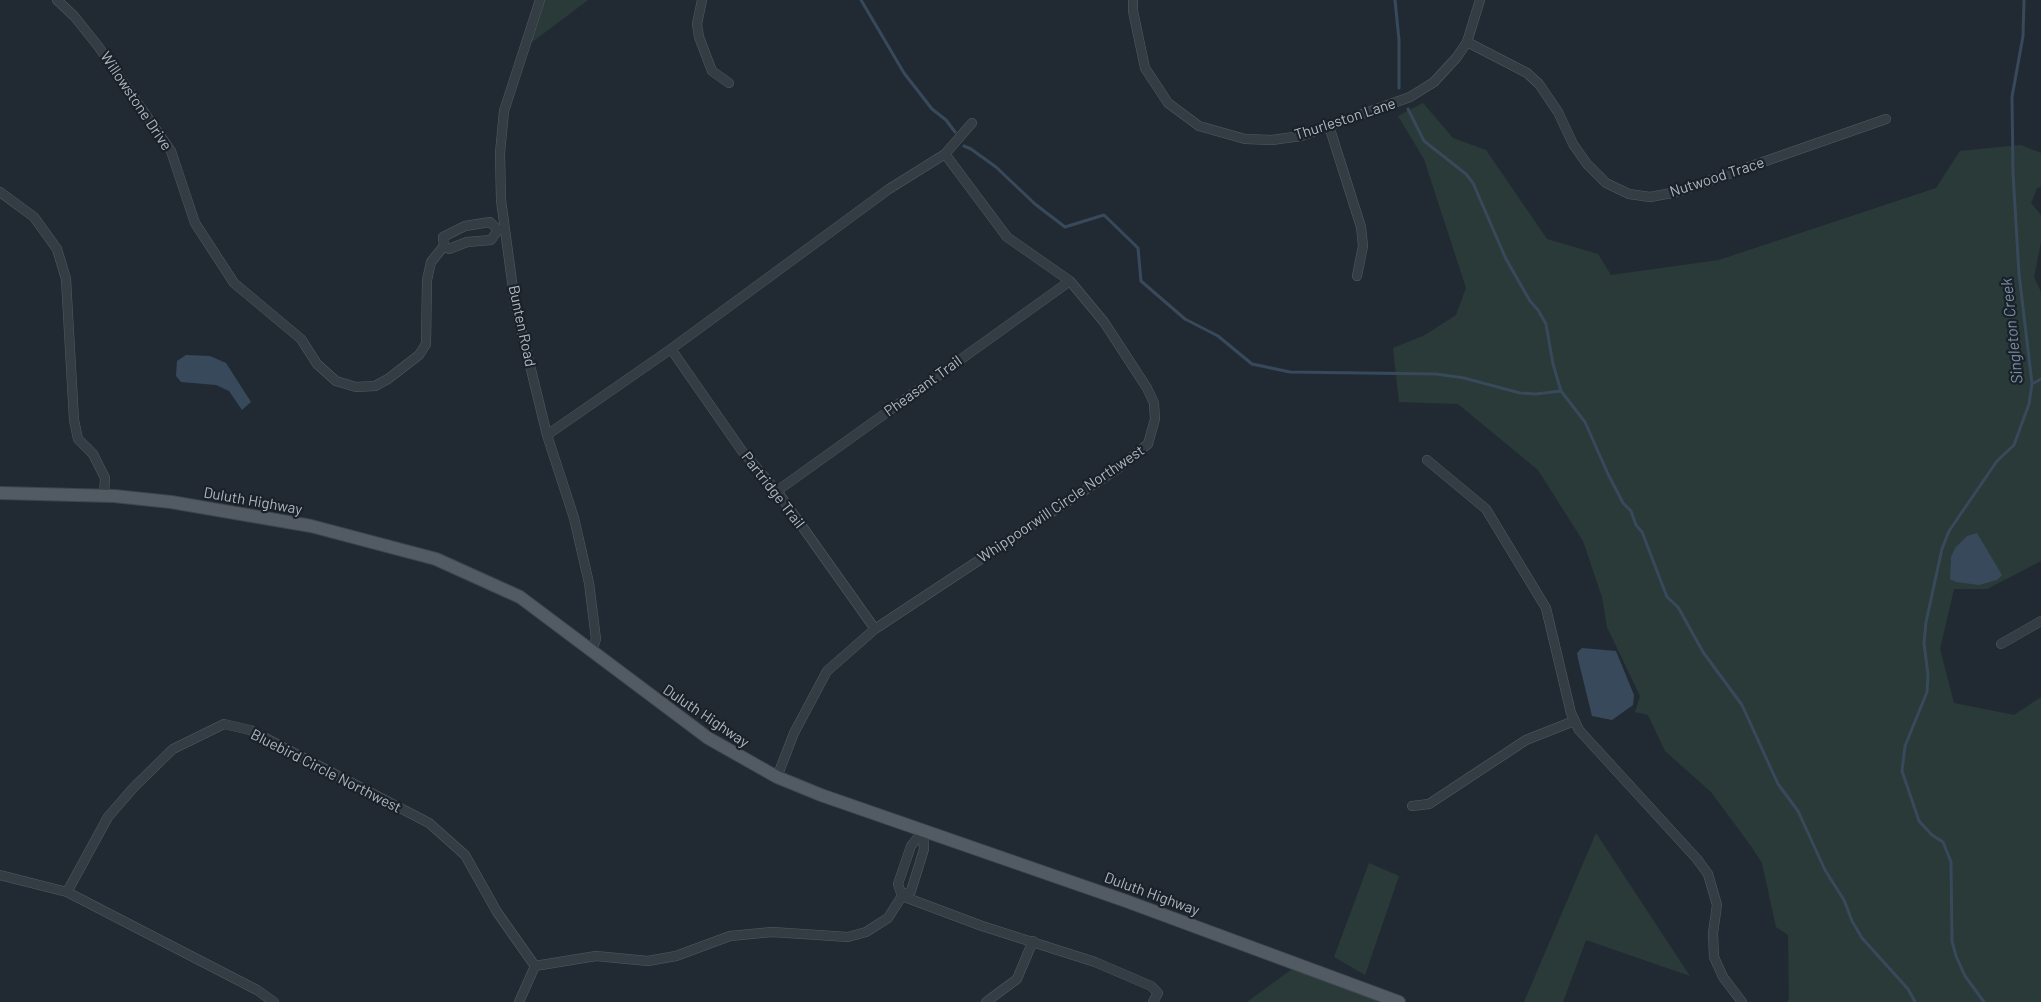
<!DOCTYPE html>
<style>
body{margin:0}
canvas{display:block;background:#212a33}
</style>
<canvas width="2041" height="1002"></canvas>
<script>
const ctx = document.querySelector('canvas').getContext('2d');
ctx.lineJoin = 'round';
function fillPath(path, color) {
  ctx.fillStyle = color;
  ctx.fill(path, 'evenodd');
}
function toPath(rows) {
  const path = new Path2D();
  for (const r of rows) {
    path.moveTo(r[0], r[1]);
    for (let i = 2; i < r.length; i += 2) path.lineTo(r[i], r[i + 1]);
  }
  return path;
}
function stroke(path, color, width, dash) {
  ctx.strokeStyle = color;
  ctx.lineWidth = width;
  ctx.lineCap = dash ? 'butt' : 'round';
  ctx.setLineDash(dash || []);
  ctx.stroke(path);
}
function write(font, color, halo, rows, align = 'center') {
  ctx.font = font + ' Barlow,sans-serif';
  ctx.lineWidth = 4.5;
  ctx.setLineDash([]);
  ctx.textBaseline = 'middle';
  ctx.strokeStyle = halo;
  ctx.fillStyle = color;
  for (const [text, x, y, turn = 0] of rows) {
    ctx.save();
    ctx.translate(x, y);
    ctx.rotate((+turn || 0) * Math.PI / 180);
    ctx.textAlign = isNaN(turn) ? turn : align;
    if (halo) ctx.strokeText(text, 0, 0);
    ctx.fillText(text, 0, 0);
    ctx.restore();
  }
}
const green = toPath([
 [542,0,588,0,531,43],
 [1423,103,1453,138,1486,150,1547,239,1598,254,1611,275,1719,260,1936,188,1960,151,2021,145,2041,153,2041,187,2037,188,2031,203,2041,215,2041,242,2034,277,2041,292,2041,561,1987,589,1954,589,1940,649,1954,703,2014,715,2041,697,2041,1002,1787,1002,1789,998,1788,935,1776,927,1762,863,1751,846,1711,792,1665,751,1648,715,1635,712,1640,696,1607,627,1602,597,1583,541,1538,470,1458,404,1399,402,1393,348,1425,335,1456,315,1466,288,1424,159,1398,116],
 [1596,833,1690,976,1586,940,1563,1002,1524,1002],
 [1369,863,1399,876,1365,975,1334,957],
 [1299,964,1397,1002,1247,1002]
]);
const water = toPath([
 [186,355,210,356,226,363,251,402,242,410,229,391,216,385,181,382,176,376,177,361],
 [1977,533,2002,575,1997,580,1979,585,1956,582,1950,579,1951,557,1955,548,1967,536],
 [1582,648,1616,651,1634,695,1633,705,1612,720,1592,716,1578,659,1577,653]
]);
const stream = toPath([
 [861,0,904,73,932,109,946,120,955,132],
 [1395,0,1399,40,1399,88],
 [1408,109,1424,141,1466,174,1473,183,1506,259,1530,301,1538,310,1546,324,1553,364,1561,391,1585,422,1608,474,1623,503,1631,511,1636,525,1642,532,1667,597,1678,607,1703,652,1742,705,1778,784,1798,811,1825,870,1844,900,1852,921,1862,938,1908,989,1915,1002],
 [964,146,971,149,996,167,1035,204,1065,227,1104,215,1138,248,1141,281,1185,319,1218,336,1252,364,1290,372,1436,374,1464,378,1520,393,1536,394,1561,391],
 [2032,384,2041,379],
 [1984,1002,1965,976,1956,956,1952,941,1951,862,1943,842,1932,835,1919,821,1902,771,1905,746,1927,692,1928,675,1924,643,1926,622,1942,549,1949,531,1997,461,2014,445,2029,404,2032,384,2019,274,2013,173,2012,97,2023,36,2024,0]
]);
const minor = toPath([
 [57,0,74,16,98,46,171,151,195,223,234,283,301,339,317,364,336,381,356,387,375,386,388,379,419,355,426,344,427,280,431,262,444,246,443,237,465,226,490,222,498,230,504,229],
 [540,0,504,111,500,153,501,200,515,304,547,435,574,518,589,583,596,639,592,650],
 [702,0,697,24,699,37,712,71,729,83],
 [1133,0,1133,11,1145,68,1168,103,1199,126,1245,139,1272,140,1301,136,1410,97,1434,82,1457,57,1467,42,1480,0],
 [1467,42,1527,73,1539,84,1558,112,1573,144,1587,164,1606,183,1629,194,1650,197,1677,192,1886,119],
 [1329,126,1361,227,1363,246,1357,276],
 [0,192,34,217,57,249,66,279,74,420,78,439,93,454,105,478,104,496],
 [444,246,449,249,467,242,491,240,498,230],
 [671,349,742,451,777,491,875,629],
 [547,435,671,349,889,189,945,154,972,123],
 [1427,460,1486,509,1546,608,1571,713,1579,730,1697,859,1708,874,1717,905,1713,933,1714,957,1723,977,1742,1002],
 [777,491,1070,281],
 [2001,644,2041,621],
 [777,777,794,733,827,671,875,629,1117,469,1148,444,1155,419,1154,403,1147,388,1104,322,1070,281,1007,237,945,154],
 [1412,806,1429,804,1526,740,1574,721],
 [0,875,67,892,257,990,274,1002],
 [67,892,108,817,134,787,173,749,224,724,250,730,429,823,465,855,497,912,535,966],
 [902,896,982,926,1095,962,1151,986,1158,993,1153,1002],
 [902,896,898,884,911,846,923,831],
 [535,966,596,956,648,961,676,956,730,936,772,932,848,937,866,932,888,918,902,896,911,891,924,849,923,831],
 [519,1002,535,966],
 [986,1002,1017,979,1033,941]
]);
const major = toPath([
 [0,493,114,496,171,502,311,526,436,559,520,597,708,738,777,777,821,795,1126,901,1399,1002]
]);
const streetNames = [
 ["Willowstone Drive",136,101,56],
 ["Thurleston Lane",1345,119,-18],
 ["Nutwood Trace",1717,177,-18],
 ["Bunten Road",522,326,78],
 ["Pheasant Trail",923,386,-36],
 ["Partridge Trail",773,490,52],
 ["Duluth Highway",253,501,10],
 ["Whippoorwill Circle Northwest",1061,504,-34],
 ["Duluth Highway",706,716,34],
 ["Bluebird Circle Northwest",326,771,27],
 ["Duluth Highway",1152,894,20]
];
const waterNames = [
 ["Singleton Creek",2012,331,-96]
];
fillPath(green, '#293a39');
fillPath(water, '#38495b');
stroke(stream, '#38495b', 3);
stroke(minor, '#525a62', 10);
stroke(major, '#3e454d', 14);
stroke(minor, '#343c44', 9);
stroke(major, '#525b64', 12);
write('15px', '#aeb7c1', '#1a2128', streetNames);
write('italic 16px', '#798fa6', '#1a2128', waterNames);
</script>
